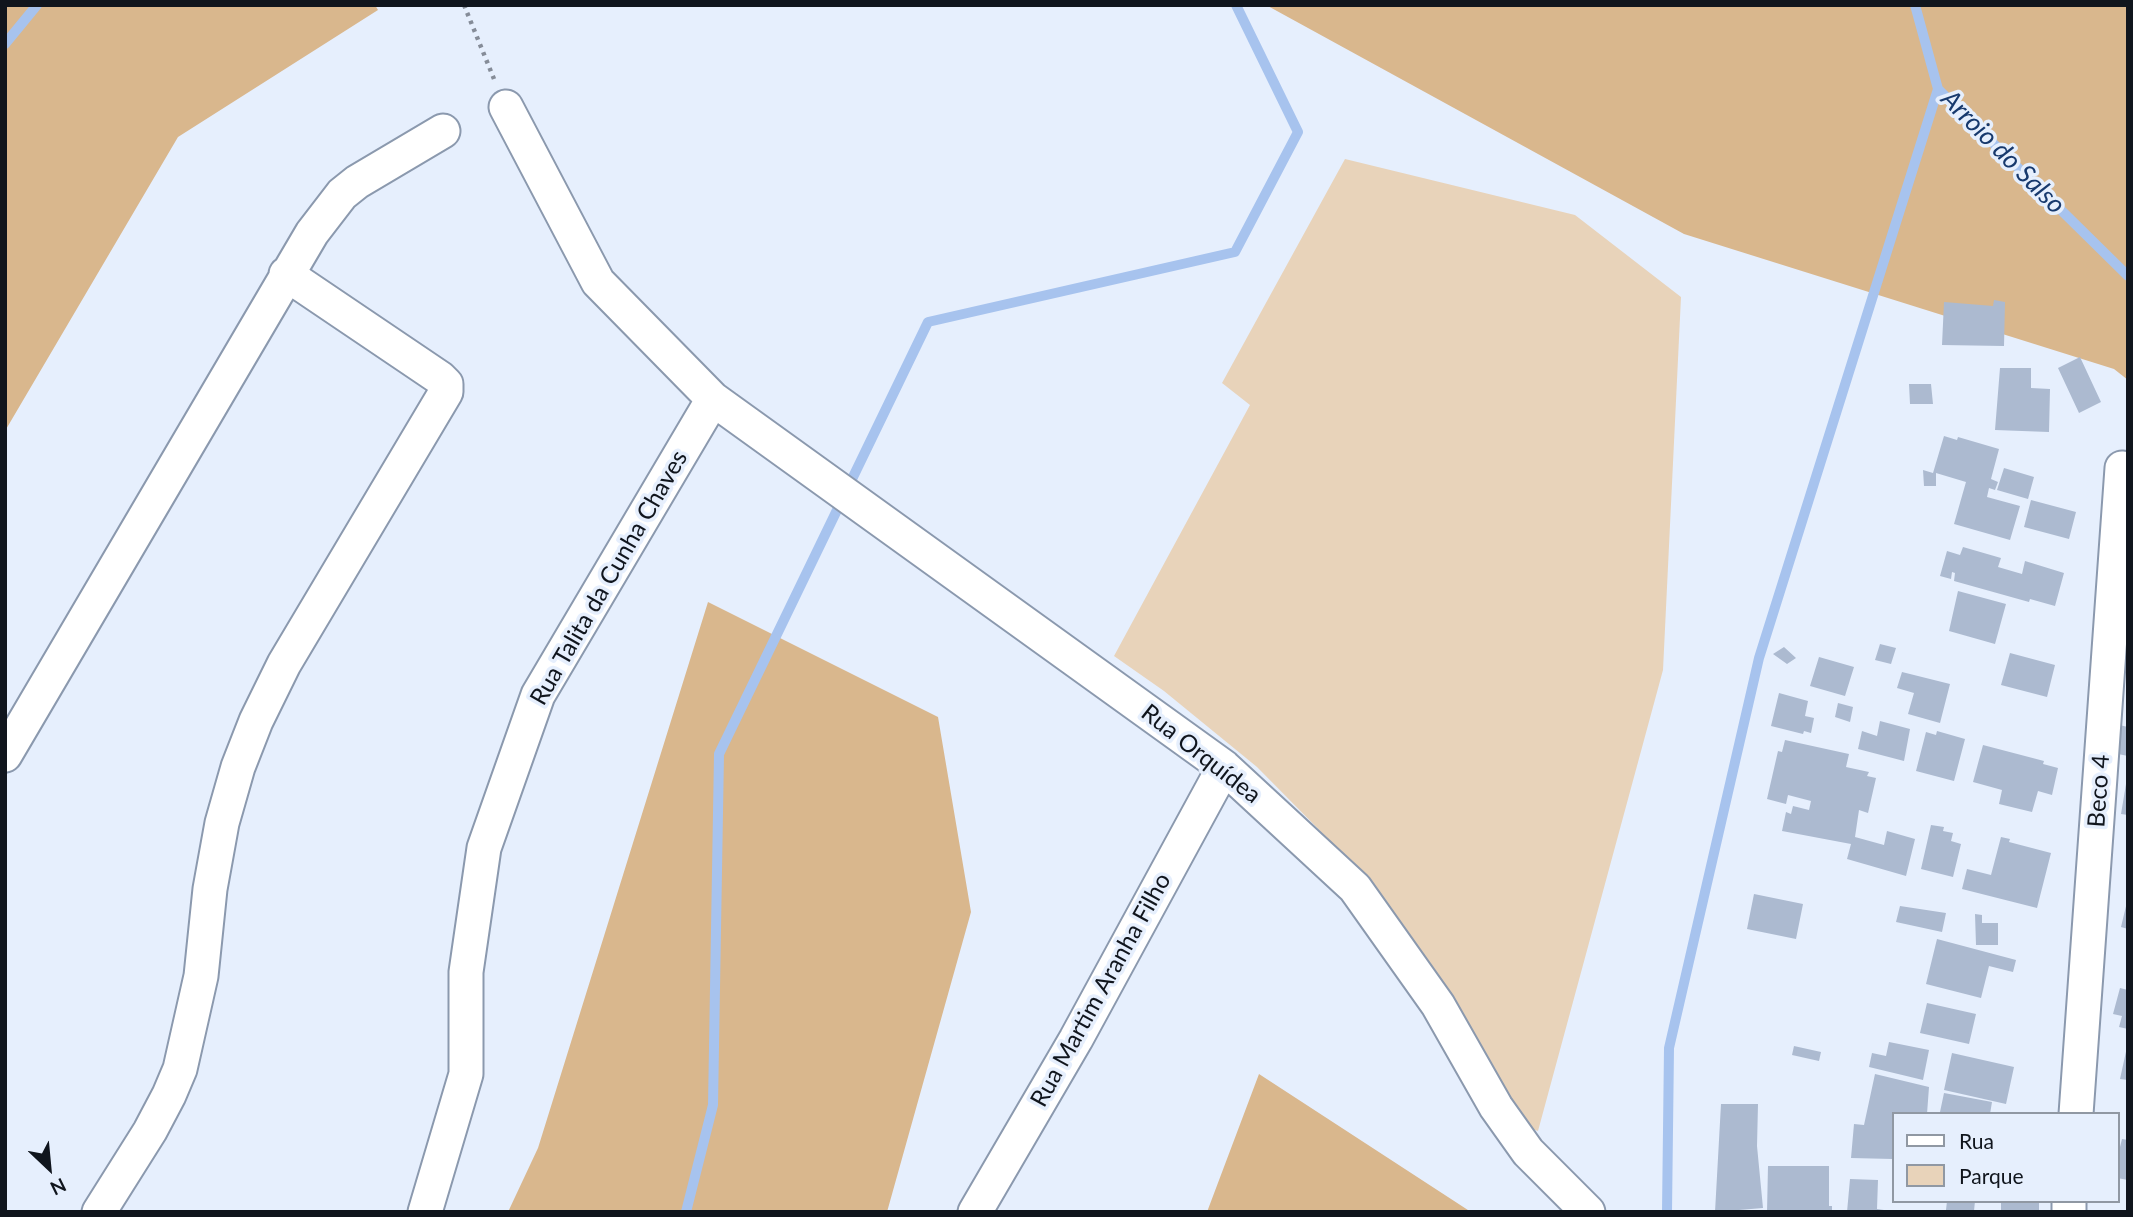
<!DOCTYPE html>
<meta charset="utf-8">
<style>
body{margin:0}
#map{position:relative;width:2133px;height:1217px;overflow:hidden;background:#e6effd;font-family:Lato,sans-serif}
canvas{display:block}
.frame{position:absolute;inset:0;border:7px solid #10151d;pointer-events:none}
.legend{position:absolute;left:1892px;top:1112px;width:228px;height:91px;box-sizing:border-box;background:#e6effd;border:2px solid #9098a3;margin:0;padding:9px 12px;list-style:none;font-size:21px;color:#10151d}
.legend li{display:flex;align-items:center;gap:14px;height:35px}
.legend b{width:35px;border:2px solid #9098a3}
.north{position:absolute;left:14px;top:1133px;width:70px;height:70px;-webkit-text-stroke:5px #e6effd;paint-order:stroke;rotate:154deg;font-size:19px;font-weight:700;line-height:28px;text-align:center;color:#10151d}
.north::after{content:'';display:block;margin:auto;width:24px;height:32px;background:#10151d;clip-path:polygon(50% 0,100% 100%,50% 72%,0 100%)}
</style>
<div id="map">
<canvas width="2133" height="1217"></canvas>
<div class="frame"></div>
<ul class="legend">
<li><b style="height:9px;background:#fff"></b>Rua</li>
<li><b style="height:19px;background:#e8d3ba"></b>Parque</li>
</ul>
<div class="north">N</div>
</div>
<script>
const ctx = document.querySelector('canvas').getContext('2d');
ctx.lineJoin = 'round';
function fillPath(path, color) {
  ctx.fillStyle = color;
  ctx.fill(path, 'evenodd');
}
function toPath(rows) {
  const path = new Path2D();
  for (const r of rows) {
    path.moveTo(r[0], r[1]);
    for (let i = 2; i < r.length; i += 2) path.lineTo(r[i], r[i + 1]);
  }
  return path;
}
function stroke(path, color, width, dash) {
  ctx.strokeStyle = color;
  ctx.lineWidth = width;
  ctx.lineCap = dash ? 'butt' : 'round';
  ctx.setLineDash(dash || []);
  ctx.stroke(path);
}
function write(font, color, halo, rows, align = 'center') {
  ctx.font = font + ' Lato,sans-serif';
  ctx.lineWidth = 7;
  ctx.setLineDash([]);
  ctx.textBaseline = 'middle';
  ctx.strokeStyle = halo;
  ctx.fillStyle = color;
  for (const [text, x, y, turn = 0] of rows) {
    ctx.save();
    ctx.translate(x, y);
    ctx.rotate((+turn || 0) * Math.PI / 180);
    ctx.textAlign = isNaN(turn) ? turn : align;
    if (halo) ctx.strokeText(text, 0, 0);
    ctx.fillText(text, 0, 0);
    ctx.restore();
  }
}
const green = toPath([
 [1345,159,1575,215,1681,297,1663,670,1538,1131,1524,1126,1385,903,1344,855,1257,767,1164,691,1114,656,1250,405,1222,383]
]);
const forest = toPath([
 [5,5,375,5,378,10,178,137,5,431],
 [1266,5,2128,5,2128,380,2114,369,1684,234],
 [708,602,938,717,971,912,887,1212,508,1212,538,1148],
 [1259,1074,1471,1212,1207,1212]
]);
const stream = toPath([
 [1915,5,1938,89,2128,276],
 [5,44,37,5],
 [686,1212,713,1105,719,754,928,322,1235,252,1298,132,1236,5],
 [1667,1212,1669,1048,1759,658,1938,89]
]);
const building = toPath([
 [1994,300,2005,302,2004,346,1942,345,1944,302,1993,306],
 [2080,357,2101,402,2079,413,2058,368],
 [2000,368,2031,368,2031,388,2050,389,2049,432,1995,430],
 [1909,384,1931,384,1933,404,1910,404],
 [1944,436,1957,440,1958,437,1999,449,1991,479,1998,482,1995,490,1989,488,1987,497,2020,506,2010,540,1954,524,1966,482,1936,473,1936,486,1924,486,1923,470,1933,473],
 [2004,468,2034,477,2028,499,1997,490],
 [2031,500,2076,512,2069,539,2024,527],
 [1963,547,2001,558,1998,567,2022,574,2025,561,2064,573,2055,606,2030,599,2029,602,1954,581,1955,573,1952,572,1951,579,1940,576,1947,551,1960,555],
 [1958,591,2006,604,1995,644,1949,631],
 [1880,644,1896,648,1891,664,1875,660],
 [1784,647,1796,658,1787,664,1773,654],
 [2010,653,2055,665,2047,697,2001,685],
 [1819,657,1854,667,1845,696,1810,686],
 [1902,672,1950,684,1940,723,1908,714,1914,693,1897,688],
 [1779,693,1808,701,1805,716,1814,718,1811,733,1804,731,1803,734,1771,726],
 [1838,703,1853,707,1850,722,1835,717],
 [1880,721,1910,729,1904,761,1858,749,1862,731,1877,736],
 [2115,724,2128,727,2128,756,2113,753],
 [1937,731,1965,739,1954,781,1916,771,1926,732,1936,735],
 [1785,740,1849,754,1846,767,1869,772,1867,776,1876,778,1868,813,1859,810,1855,837,1884,845,1887,831,1915,839,1906,876,1847,859,1851,844,1782,831,1786,812,1791,814,1793,806,1809,810,1811,801,1788,795,1786,804,1767,799,1778,751,1782,752],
 [1983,745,2044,761,2043,764,2058,768,2052,795,2038,791,2032,812,1999,804,2002,790,1973,782],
 [2126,784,2128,784,2128,815,2121,814],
 [1931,825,1944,827,1943,831,1953,833,1951,841,1961,844,1953,877,1921,869],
 [2001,837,2010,839,2009,842,2051,853,2037,908,1962,889,1967,869,1991,875],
 [1754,894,1803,904,1796,939,1747,929],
 [2127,902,2128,902,2128,929,2121,927],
 [1900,906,1946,913,1942,932,1896,922],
 [1975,914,1982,915,1982,923,1998,923,1998,945,1976,945],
 [1937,939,2016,960,2013,972,1989,966,1981,998,1926,984],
 [2120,988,2128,990,2128,1029,2119,1027,2122,1016,2113,1014],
 [1927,1003,1976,1014,1969,1044,1920,1033],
 [1889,1042,1929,1050,1923,1080,1869,1067,1872,1053,1886,1056],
 [1794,1046,1821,1052,1819,1061,1792,1055],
 [2127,1047,2128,1047,2128,1080,2120,1079],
 [1952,1053,2014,1067,2006,1104,1944,1090],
 [1875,1074,1929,1087,1927,1114,1893,1114,1893,1159,1851,1158,1854,1124,1864,1125],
 [1944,1093,1992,1102,1990,1114,1940,1112],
 [1721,1104,1758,1104,1757,1146,1763,1208,1715,1212],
 [2122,1139,2128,1140,2128,1180,2117,1178,2117,1159],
 [1768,1166,1829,1166,1829,1206,1832,1206,1832,1212,1767,1212],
 [1850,1179,1878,1180,1877,1209,1884,1210,1884,1212,1847,1212],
 [1947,1201,1975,1201,1974,1211,1946,1210],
 [2001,1201,2039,1201,2039,1212,2001,1212]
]);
const path = toPath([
 [464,5,494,79]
]);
const minor = toPath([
 [506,107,598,282,713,399,1224,767,1355,888,1438,1005,1496,1107,1528,1152,1588,1212],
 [5,755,312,233,342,194,357,182,443,131],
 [2076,1114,2122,468],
 [99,1212,150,1131,169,1095,180,1069,201,976,210,889,222,823,238,767,256,721,284,664,446,392,446,384,440,378,286,274],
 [425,1212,466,1074,466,972,484,848,538,695,713,399],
 [975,1212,1076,1039,1224,767],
 [2069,1212,2069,1201]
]);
const streetNames = [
 ["Rua Talita da Cunha Chaves",609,578,-60],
 ["Rua Orquídea",1201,754,38],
 ["Beco 4",2099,791,-86],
 ["Rua Martim Aranha Filho",1101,990,-61]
];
const waterNames = [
 ["Arroio do Salso",2003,152,45]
];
fillPath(green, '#e8d3ba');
fillPath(forest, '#d9b78d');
stroke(stream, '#a7c3ee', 10);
fillPath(building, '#acbad0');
stroke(minor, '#8b99ae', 37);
stroke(path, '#858c98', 4.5, [3.5, 5]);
stroke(minor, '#fff', 33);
write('24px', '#10151d', '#e6effd', streetNames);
write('italic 26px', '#17396d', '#e6effd', waterNames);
</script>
